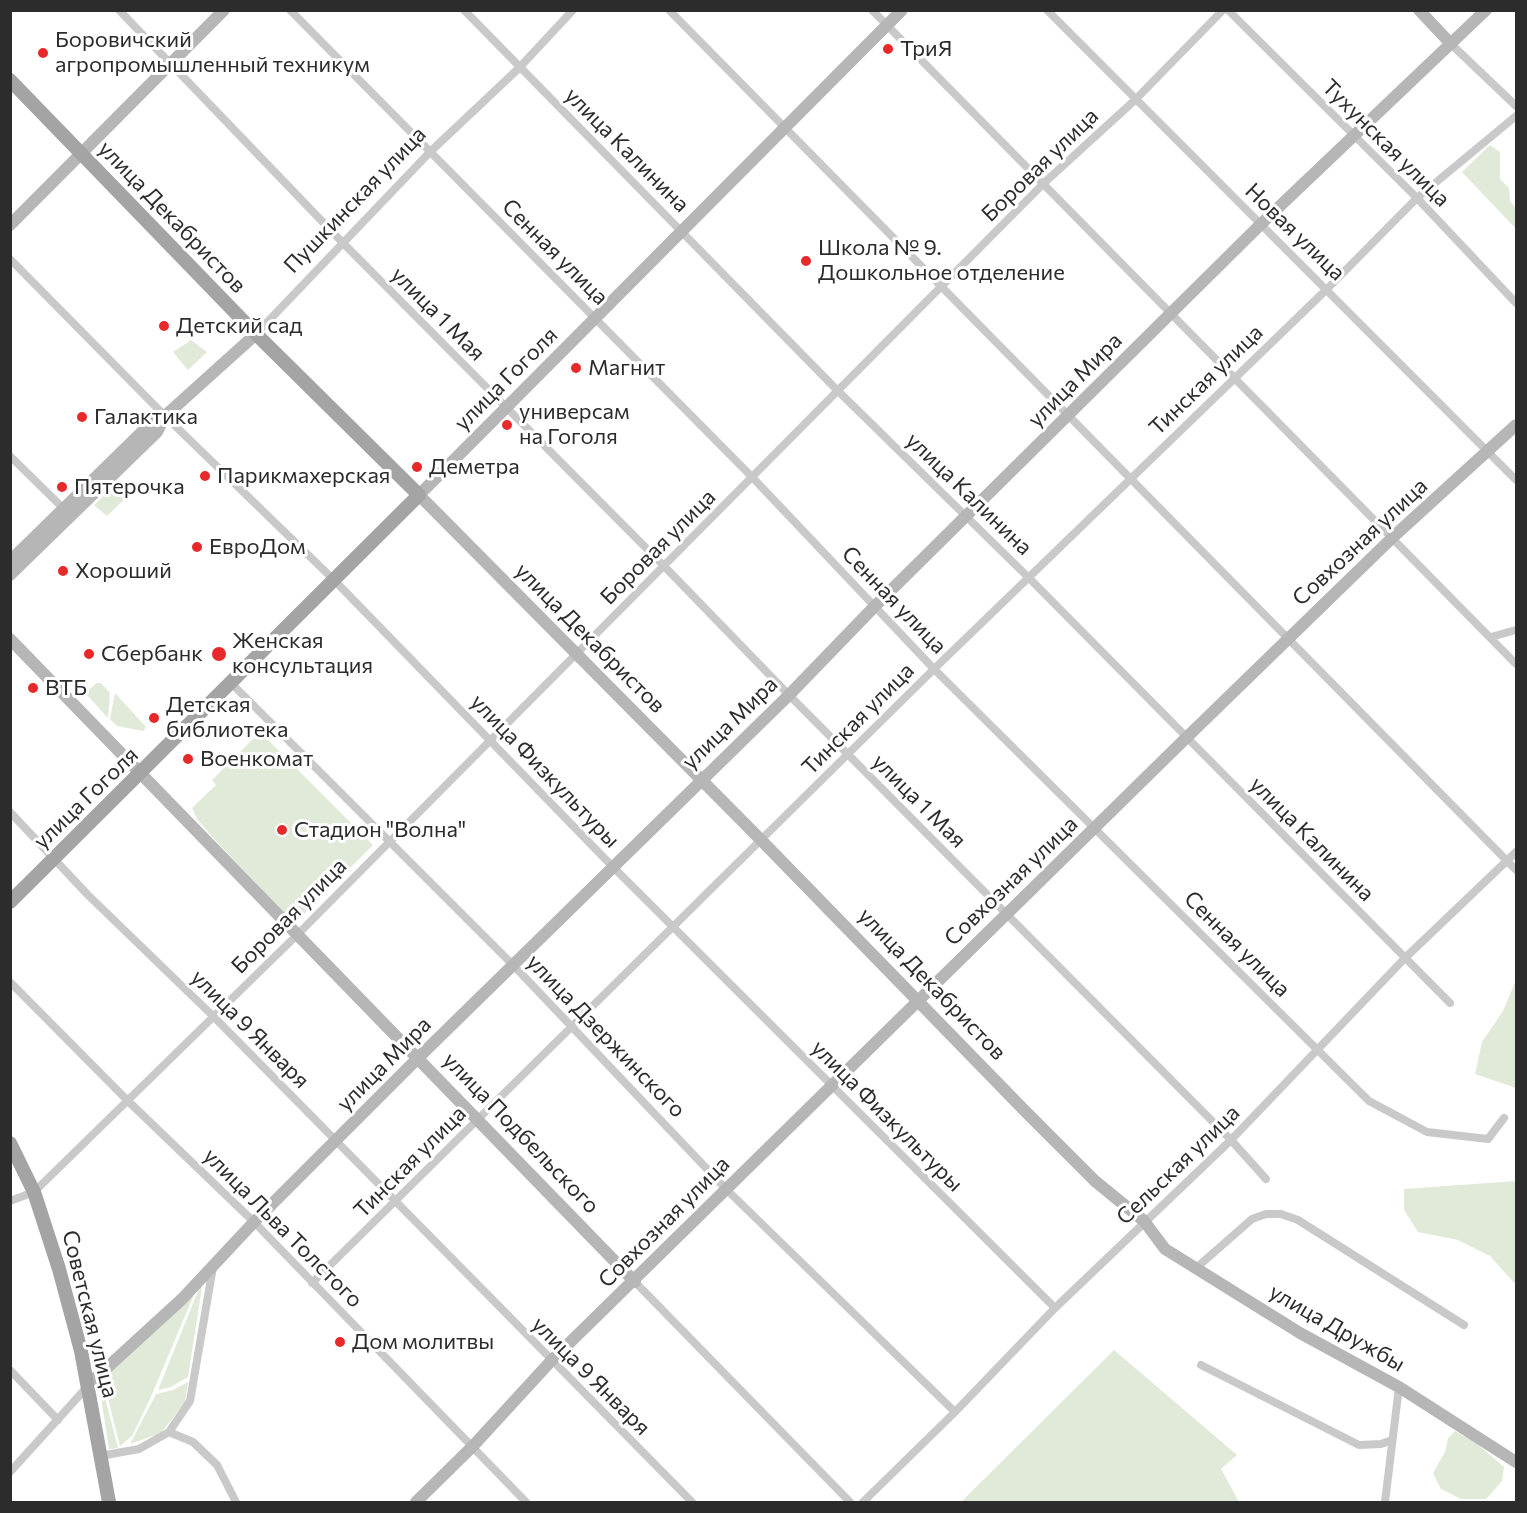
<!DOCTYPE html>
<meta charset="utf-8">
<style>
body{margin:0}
#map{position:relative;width:1527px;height:1513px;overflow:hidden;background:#fff;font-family:Commissioner,sans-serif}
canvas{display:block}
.frame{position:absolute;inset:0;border:12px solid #2c2c2c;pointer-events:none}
</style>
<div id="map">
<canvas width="1527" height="1513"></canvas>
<div class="frame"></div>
</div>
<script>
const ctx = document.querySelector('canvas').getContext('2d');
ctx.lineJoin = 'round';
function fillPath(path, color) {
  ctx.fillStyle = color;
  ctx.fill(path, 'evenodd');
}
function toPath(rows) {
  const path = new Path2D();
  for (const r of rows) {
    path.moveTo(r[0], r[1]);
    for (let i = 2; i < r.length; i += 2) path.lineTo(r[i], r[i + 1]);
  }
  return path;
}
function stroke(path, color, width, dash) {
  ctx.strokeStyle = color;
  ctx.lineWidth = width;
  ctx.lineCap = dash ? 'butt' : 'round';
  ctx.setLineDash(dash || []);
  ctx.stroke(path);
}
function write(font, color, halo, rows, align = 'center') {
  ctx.font = font + ' Commissioner,sans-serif';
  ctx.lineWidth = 6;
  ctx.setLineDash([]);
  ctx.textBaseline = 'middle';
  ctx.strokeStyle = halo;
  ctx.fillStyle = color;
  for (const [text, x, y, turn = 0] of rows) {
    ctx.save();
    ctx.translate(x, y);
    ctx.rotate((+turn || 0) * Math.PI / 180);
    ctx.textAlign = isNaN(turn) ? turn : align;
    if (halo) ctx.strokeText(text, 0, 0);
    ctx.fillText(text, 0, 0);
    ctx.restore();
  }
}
const green = toPath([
 [1490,145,1500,152,1500,179,1509,188,1510,201,1516,208,1516,229,1462,172],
 [191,340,207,352,188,370,173,352],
 [109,491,133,491,107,516,94,505],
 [97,683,101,683,110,693,108,718,85,693],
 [115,693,146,727,143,731,117,726,110,719],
 [260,732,373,845,294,924,216,841,197,819,192,808,216,785,212,780],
 [1516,980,1516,1088,1475,1074,1482,1042,1503,1011],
 [1516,1181,1516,1285,1490,1256,1458,1240,1418,1232,1404,1210,1404,1189],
 [202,1287,188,1377,171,1387,158,1390,198,1291],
 [196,1290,150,1399,132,1436,120,1446,103,1379],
 [1114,1350,1237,1455,1221,1469,1239,1502,961,1502],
 [101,1382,118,1448,109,1449,100,1391],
 [188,1382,185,1402,161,1433,130,1444,156,1394,173,1390],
 [1455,1431,1476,1443,1504,1467,1502,1481,1486,1499,1461,1499,1441,1489,1433,1473,1445,1452,1448,1438]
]);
const street = toPath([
 [119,10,342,242,664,566,789,695,1231,1140,1266,1179],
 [290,10,753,478,934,669,1369,1101,1427,1132,1488,1139,1504,1118],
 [464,10,837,390,1029,578,1450,1003],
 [669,10,1516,870],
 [872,10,1516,664],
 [1047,10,1516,480],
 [1228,10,1417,198,1516,303],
 [1451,44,1516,106],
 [10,259,165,416,334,580,612,866,1055,1308],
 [256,334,430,152,519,68,573,10],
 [10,456,67,512],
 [1491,637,1516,630],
 [231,683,514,966,727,1190,955,1412],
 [10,812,88,895,213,1016,692,1502],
 [10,982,128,1101,254,1222,526,1502],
 [10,1201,34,1192,297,935,1044,183,1135,100,1223,10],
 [1195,1269,1252,1219,1266,1214,1281,1214,1298,1220,1464,1325],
 [635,1282,850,1502],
 [312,1283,934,669,1327,289,1417,198,1516,116],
 [1201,1365,1359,1445,1381,1444,1392,1440],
 [10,1370,58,1420],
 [169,1432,193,1442,217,1465,236,1502],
 [100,1456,139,1449,169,1432,190,1401,213,1267],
 [10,1472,88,1386],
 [863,1502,955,1412,1055,1308,1231,1140,1405,958,1516,852],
 [1385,1502,1399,1387]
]);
const secondary = toPath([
 [902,10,419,495,762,841,1025,1111,1095,1181,1144,1221,1165,1249,1300,1333,1399,1387,1516,1462],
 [1419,10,1451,44],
 [10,225,224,10],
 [10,561,149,425,165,416,256,334],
 [10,575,157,432,164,418],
 [10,639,635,1282],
 [88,1385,182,1299,254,1222,419,1057,789,695,875,606,1261,224,1486,10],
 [416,1502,473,1446,551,1361,1186,738,1393,537,1516,425]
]);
const primary = toPath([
 [10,80,256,334,419,495,10,902],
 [10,1143,34,1192,59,1269,81,1351,109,1502]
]);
const markers = [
 [888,49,6,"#e82929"],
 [43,53,6,"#e82929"],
 [806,261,6,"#e82929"],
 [164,326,6,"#e82929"],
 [576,368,6,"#e82929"],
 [82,417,6,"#e82929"],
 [507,425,6,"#e82929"],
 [417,467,6,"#e82929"],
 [205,476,6,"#e82929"],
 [62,487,6,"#e82929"],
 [197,547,6,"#e82929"],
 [63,571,6,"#e82929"],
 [89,654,6,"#e82929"],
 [219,654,8,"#e82929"],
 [33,688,6,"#e82929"],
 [154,718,6,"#e82929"],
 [188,759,6,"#e82929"],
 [282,830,6,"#e82929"],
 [340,1342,6,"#e82929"]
];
const poiNames = [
 ["Боровичский",55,40],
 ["агропромышленный техникум",55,65],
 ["ТриЯ",900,49],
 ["Школа № 9.",818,248],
 ["Дошкольное отделение",818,273],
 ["Детский сад",176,326],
 ["Магнит",588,368],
 ["универсам",519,412],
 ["на Гоголя",519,437],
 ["Галактика",94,417],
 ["Деметра",429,467],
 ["Парикмахерская",217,476],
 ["Пятерочка",74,487],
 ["ЕвроДом",209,547],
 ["Хороший",75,571],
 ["Женская",232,641],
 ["консультация",232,666],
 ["Сбербанк",101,654],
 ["ВТБ",45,688],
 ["Детская",166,705],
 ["библиотека",166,730],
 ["Военкомат",200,759],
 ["Стадион \"Волна\"",294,830],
 ["Дом молитвы",352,1342]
];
const streetNames = [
 ["Тухунская улица",1386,143,45],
 ["улица Калинина",627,150,45],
 ["Боровая улица",1040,165,-44],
 ["Пушкинская улица",355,200,-46],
 ["улица Декабристов",172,217,46],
 ["Новая улица",1295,232,44],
 ["Сенная улица",555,252,45],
 ["улица 1 Мая",438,314,45],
 ["улица Гоголя",506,379,-45],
 ["улица Мира",1075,380,-45],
 ["Тинская улица",1206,380,-44],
 ["улица Калинина",969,494,44],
 ["Совхозная улица",1360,542,-43],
 ["Боровая улица",658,547,-45],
 ["Сенная улица",894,600,46],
 ["улица Декабристов",590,638,45],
 ["Тинская улица",858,719,-45],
 ["улица Мира",730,723,-44],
 ["улица Физкультуры",545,771,46],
 ["улица Гоголя",86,798,-44],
 ["улица 1 Мая",919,801,45],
 ["улица Калинина",1312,839,45],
 ["Совхозная улица",1011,881,-44],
 ["Боровая улица",289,916,-45],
 ["Сенная улица",1237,944,45],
 ["улица Декабристов",932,984,46],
 ["улица 9 Января",250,1029,45],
 ["улица Дзержинского",606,1036,46],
 ["улица Мира",384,1064,-45],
 ["улица Физкультуры",887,1116,45],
 ["улица Подбельского",521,1133,46],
 ["Тинская улица",410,1162,-45],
 ["Сельская улица",1178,1165,-44],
 ["Совхозная улица",664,1222,-45],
 ["улица Льва Толстого",283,1228,45],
 ["Советская улица",90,1314,76],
 ["улица Дружбы",1337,1328,30],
 ["улица 9 Января",591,1376,45]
];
fillPath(green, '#e1ead9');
stroke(street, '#c9c9c9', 8);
stroke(secondary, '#b6b6b6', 12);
stroke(primary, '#a4a4a4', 14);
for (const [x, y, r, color] of markers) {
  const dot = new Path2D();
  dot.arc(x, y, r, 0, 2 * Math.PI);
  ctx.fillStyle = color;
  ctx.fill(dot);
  stroke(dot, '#fff', 2);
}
write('22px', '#2c2c2c', '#fff', poiNames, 'left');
write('22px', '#2c2c2c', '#fff', streetNames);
</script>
